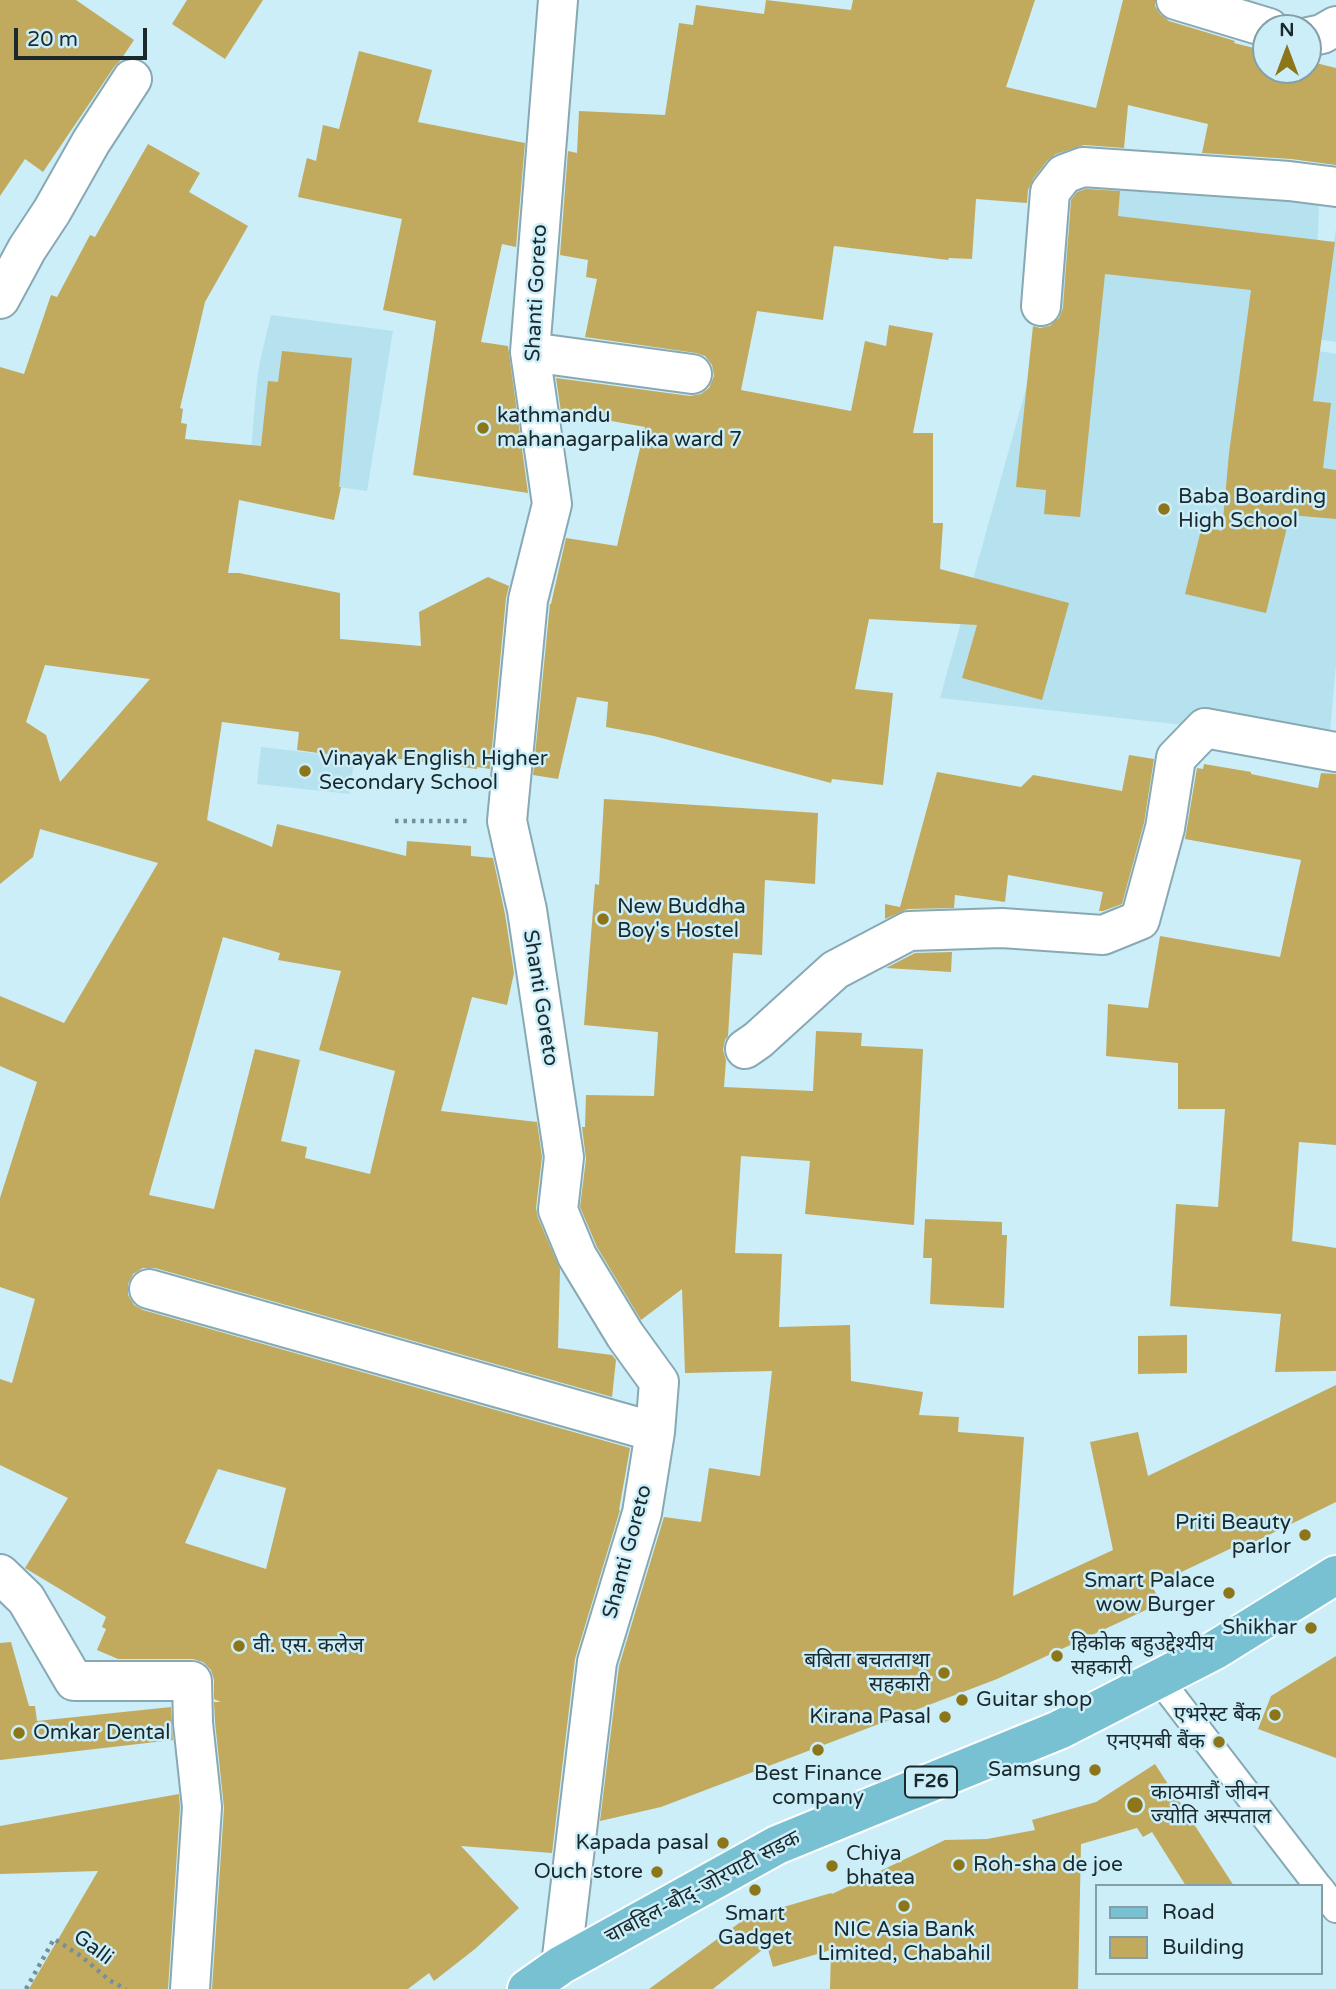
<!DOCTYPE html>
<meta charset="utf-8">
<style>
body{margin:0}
#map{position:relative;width:1336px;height:1989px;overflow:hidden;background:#cbeef9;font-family:"Varela Round",sans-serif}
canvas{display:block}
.legend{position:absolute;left:1095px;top:1884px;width:228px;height:91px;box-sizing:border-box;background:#cbeef9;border:2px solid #859fa7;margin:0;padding:9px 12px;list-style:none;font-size:21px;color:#1b292d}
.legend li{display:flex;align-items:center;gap:14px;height:35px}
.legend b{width:35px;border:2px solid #859fa7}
.north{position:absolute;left:1252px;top:14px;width:70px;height:70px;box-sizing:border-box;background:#cbeef9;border:2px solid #859fa7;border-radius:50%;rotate:0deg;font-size:19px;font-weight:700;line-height:28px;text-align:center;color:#1b292d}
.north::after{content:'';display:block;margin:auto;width:24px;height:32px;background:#8d761a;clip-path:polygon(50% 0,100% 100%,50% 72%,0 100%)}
.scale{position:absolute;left:14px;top:28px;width:133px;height:32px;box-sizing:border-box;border:4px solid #1b292d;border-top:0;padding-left:9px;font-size:21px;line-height:24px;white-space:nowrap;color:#1b292d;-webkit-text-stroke:5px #cbeef9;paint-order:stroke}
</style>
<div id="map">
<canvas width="1336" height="1989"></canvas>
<ul class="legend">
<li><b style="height:9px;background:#78c1d2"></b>Road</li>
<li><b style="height:19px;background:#c1aa5e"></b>Building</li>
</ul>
<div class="north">N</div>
<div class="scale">20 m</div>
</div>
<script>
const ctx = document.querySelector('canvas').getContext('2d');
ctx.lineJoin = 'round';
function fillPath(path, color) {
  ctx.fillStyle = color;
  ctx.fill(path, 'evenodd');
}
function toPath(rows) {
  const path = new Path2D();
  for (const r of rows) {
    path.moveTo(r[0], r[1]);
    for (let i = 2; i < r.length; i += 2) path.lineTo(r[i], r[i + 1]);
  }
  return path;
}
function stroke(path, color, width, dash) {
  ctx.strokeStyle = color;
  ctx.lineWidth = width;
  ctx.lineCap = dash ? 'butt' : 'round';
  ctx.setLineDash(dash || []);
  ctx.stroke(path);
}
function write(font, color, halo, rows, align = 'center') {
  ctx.font = font + ' "Varela Round","Noto Sans Devanagari",sans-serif';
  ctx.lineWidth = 5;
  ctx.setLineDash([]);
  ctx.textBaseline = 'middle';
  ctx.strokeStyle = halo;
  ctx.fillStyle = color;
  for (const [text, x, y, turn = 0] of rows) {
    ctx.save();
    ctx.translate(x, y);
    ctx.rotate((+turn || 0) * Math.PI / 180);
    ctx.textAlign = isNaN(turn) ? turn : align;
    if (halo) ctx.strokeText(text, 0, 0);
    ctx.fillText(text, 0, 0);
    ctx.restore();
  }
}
const built = toPath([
 [1090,158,1320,185,1313,350,1336,354,1336,664,1330,733,1211,728,940,698],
 [1336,229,1336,342,1316,339],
 [271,315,393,331,367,491,249,474,257,380,260,361],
 [261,747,354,758,350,794,257,784]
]);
const building = toPath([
 [0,0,76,0,134,40,120,61,114,67,43,172,25,159,0,196],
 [187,0,263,0,225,59,172,24],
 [766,0,851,10,853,0,1035,0,1006,87,1096,108,1123,0,1155,0,1155,6,1160,14,1169,21,1235,41,1234,43,1266,51,1266,70,1308,70,1308,61,1336,68,1336,165,1291,159,1202,153,1208,124,1128,105,1124,148,1084,145,1056,154,1047,161,1033,179,1028,190,1027,203,976,199,972,259,949,258,948,260,834,246,823,320,757,311,741,390,851,411,865,341,886,346,889,325,933,333,913,433,933,433,933,523,943,523,940,569,1069,603,1042,700,962,678,977,625,869,619,855,689,893,693,883,785,832,779,831,783,654,736,606,727,608,702,577,697,558,779,533,775,550,604,551,604,566,538,617,546,645,427,561,412,556,378,690,396,701,394,709,388,714,376,712,365,705,356,696,353,585,337,597,279,586,277,588,260,560,255,568,151,577,153,579,111,665,115,679,23,693,25,696,5,764,14],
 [359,51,432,70,418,122,525,143,516,247,502,244,481,342,508,346,528,493,413,475,436,321,383,310,402,219,298,197,307,158,316,161,323,125,339,129],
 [148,144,200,173,189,192,248,226,205,302,180,408,183,409,181,423,187,424,185,439,261,446,268,381,278,382,282,351,352,358,339,487,341,487,334,520,239,500,228,573,239,573,340,593,340,639,421,646,419,612,488,577,509,586,506,598,490,769,477,767,477,769,355,753,354,758,297,750,299,732,222,722,207,820,272,847,277,824,406,856,407,841,471,846,471,856,493,858,505,914,514,973,507,1005,472,997,441,1111,537,1122,542,1157,536,1208,538,1218,560,1269,558,1348,612,1355,616,1360,612,1397,155,1268,143,1268,133,1274,128,1284,128,1295,134,1305,143,1310,630,1448,619,1510,620,1510,575,1659,552,1853,461,1846,519,1908,475,1949,434,1981,429,1973,408,1989,212,1989,224,1808,215,1722,214,1702,221,1702,214,1699,214,1680,211,1670,203,1662,193,1659,118,1659,97,1650,106,1629,102,1627,106,1617,25,1568,68,1498,0,1465,0,1379,12,1383,35,1299,0,1287,0,1198,37,1082,0,1066,0,996,64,1023,158,863,40,829,33,857,0,884,0,367,24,374,51,295,57,297,90,235,95,237],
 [45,665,150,679,60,782,46,735,26,722],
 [223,937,280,953,278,960,341,971,319,1050,395,1071,370,1174,305,1158,307,1147,281,1141,300,1060,255,1049,214,1209,149,1195],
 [218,1469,286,1488,266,1569,185,1543],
 [1086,189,1120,191,1118,216,1335,242,1313,401,1331,403,1323,468,1336,470,1336,519,1290,515,1266,613,1185,594,1202,526,1222,531,1229,453,1251,290,1105,274,1080,517,1044,514,1046,490,1016,487,1033,326,1040,328,1050,326,1059,318,1063,308,1071,200,1077,192],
 [1129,755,1154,759,1144,823,1122,904,1103,911,1099,911,1103,892,1008,875,1005,902,955,895,954,908,908,909,885,919,885,904,900,907,937,772,1021,787,1033,775,1122,791],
 [1204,764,1251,772,1251,774,1318,788,1321,773,1336,774,1336,1145,1299,1142,1292,1241,1336,1248,1336,1371,1275,1372,1281,1314,1170,1306,1176,1204,1218,1207,1225,1109,1178,1109,1178,1063,1106,1056,1108,1004,1148,1008,1160,936,1280,957,1301,860,1185,839,1197,768,1203,769],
 [604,799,818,813,815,884,765,880,762,955,733,953,728,1036,725,1040,723,1050,726,1060,724,1087,813,1091,816,1031,862,1033,861,1046,923,1049,914,1225,805,1214,810,1161,741,1156,735,1253,782,1254,779,1327,850,1325,851,1381,923,1392,919,1415,959,1417,958,1432,1024,1437,1013,1596,1113,1550,1090,1442,1138,1432,1148,1476,1336,1385,1336,1502,1236,1551,1234,1547,1152,1586,1161,1603,997,1679,661,1807,600,1821,619,1666,664,1517,701,1522,709,1468,760,1476,772,1371,685,1373,682,1289,641,1320,597,1247,580,1207,586,1159,582,1127,585,1127,586,1095,654,1096,658,1032,584,1025,595,884,599,885],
 [952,952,951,972,886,968,915,953],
 [925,1219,1002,1222,1002,1235,1007,1235,1004,1308,930,1304,932,1258,923,1258],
 [1187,1335,1187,1373,1138,1374,1138,1336],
 [11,1642,29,1706,35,1706,37,1721,171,1707,173,1740,0,1760,0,1643],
 [1336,1656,1336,1758,1258,1729,1271,1696],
 [1155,1764,1234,1886,1186,1886,1152,1832,1143,1837,1137,1828,1081,1844,1078,1989,830,1989,831,1950,773,1967,767,1946,713,1989,649,1989,746,1918,831,1893,832,1894,945,1840,987,1839,1035,1830,1032,1820,1096,1802],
 [179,1794,180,1807,168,1989,29,1989,98,1871,0,1874,0,1826]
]);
const path = toPath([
 [395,821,467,821],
 [26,1989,54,1939,81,1956,109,1980,126,1989]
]);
const lane = toPath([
 [1159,1679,1318,1886],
 [1320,1888,1336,1909]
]);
const street = toPath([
 [558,0,530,352,552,504,528,600,507,821,527,910,564,1157,558,1210,577,1256,625,1335,659,1382,655,1432,642,1513,597,1662,561,1965],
 [1176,0,1269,28],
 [1308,37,1322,34,1336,26],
 [0,299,27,249,52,211,91,142,132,79],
 [1041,306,1050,192,1064,174,1083,167,1289,181,1336,187],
 [530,352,692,374],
 [745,1049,758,1040,835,970,909,931,1002,928,1103,935,1140,920,1165,828,1176,758,1205,728,1336,752],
 [149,1289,655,1432],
 [0,1574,26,1599,74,1681,192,1681,193,1723,202,1807,190,1989]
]);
const primary = toPath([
 [527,1989,561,1965,777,1845,1059,1730,1215,1650,1336,1575]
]);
const markers = [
 [483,428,7,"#8d761a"],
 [1164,509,7,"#8d761a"],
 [305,771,7,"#8d761a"],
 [603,919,7,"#8d761a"],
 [1305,1535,7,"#8d761a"],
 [1229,1593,7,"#8d761a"],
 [1311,1628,7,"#8d761a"],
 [239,1646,7,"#8d761a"],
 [1057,1656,7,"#8d761a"],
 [944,1673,7,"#8d761a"],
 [962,1700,7,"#8d761a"],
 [1275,1715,7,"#8d761a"],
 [945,1717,7,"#8d761a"],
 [19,1733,7,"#8d761a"],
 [1219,1742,7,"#8d761a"],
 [818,1750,7,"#8d761a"],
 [1095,1770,7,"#8d761a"],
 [1135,1805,9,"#8d761a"],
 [723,1843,7,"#8d761a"],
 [959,1865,7,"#8d761a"],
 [832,1866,7,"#8d761a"],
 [657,1872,7,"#8d761a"],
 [755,1890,7,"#8d761a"],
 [904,1906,7,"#8d761a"]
];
const shields = [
 [931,1782,52]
];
const shieldNames = [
 ["F26",931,1782]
];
const streetNames = [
 ["Shanti Goreto",537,293,-87],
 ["Shanti Goreto",540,998,81],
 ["Shanti Goreto",628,1552,-75],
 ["चाबहिल-बौद्-जोरपाटी सडक",703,1888,-28],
 ["Galli",93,1948,37]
];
const poiNames = [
 ["kathmandu",497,416],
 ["mahanagarpalika ward 7",497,440],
 ["Baba Boarding",1178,497],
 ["High School",1178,521],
 ["Vinayak English Higher",319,759],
 ["Secondary School",319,783],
 ["New Buddha",617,907],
 ["Boy's Hostel",617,931],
 ["Priti Beauty",1291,1523,"right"],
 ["parlor",1291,1547,"right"],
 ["Smart Palace",1215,1581,"right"],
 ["wow Burger",1215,1605,"right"],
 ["Shikhar",1297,1628,"right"],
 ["हिकोक बहुउद्देश्यीय",1071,1644],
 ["सहकारी",1071,1668],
 ["वी. एस. कलेज",253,1646],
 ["बबिता बचतताथा",930,1661,"right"],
 ["सहकारी",930,1685,"right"],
 ["Guitar shop",976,1700],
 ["एभरेस्ट बैंक",1261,1715,"right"],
 ["Kirana Pasal",931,1717,"right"],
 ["Omkar Dental",33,1733],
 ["एनएमबी बैंक",1205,1742,"right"],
 ["Samsung",1081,1770,"right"],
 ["Best Finance",818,1774,"center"],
 ["company",818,1798,"center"],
 ["काठमाडौं जीवन",1151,1793],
 ["ज्योति अस्पताल",1151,1817],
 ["Kapada pasal",709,1843,"right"],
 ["Chiya",846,1854],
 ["bhatea",846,1878],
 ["Roh-sha de joe",973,1865],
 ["Ouch store",643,1872,"right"],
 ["Smart",755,1914,"center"],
 ["Gadget",755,1938,"center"],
 ["NIC Asia Bank",904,1930,"center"],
 ["Limited, Chabahil",904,1954,"center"]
];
fillPath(built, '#b6e1ee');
fillPath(building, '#c1aa5e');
stroke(lane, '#88a9b3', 30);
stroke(street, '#88a9b3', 42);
stroke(primary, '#fff', 42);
stroke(path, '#779097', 4.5, [3.5, 5]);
stroke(lane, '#fff', 26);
stroke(street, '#fff', 38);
stroke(primary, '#78c1d2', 38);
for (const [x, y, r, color] of markers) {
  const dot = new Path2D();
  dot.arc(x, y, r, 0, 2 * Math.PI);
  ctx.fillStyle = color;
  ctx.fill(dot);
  stroke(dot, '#cbeef9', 2.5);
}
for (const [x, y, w] of shields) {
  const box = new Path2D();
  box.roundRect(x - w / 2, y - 15.5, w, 31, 5);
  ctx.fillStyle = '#cbeef9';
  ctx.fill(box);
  stroke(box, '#1b292d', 2);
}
write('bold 19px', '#1b292d', null, shieldNames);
write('21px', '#1b292d', '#cbeef9', streetNames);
write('21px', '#1b292d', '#cbeef9', poiNames, 'left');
</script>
